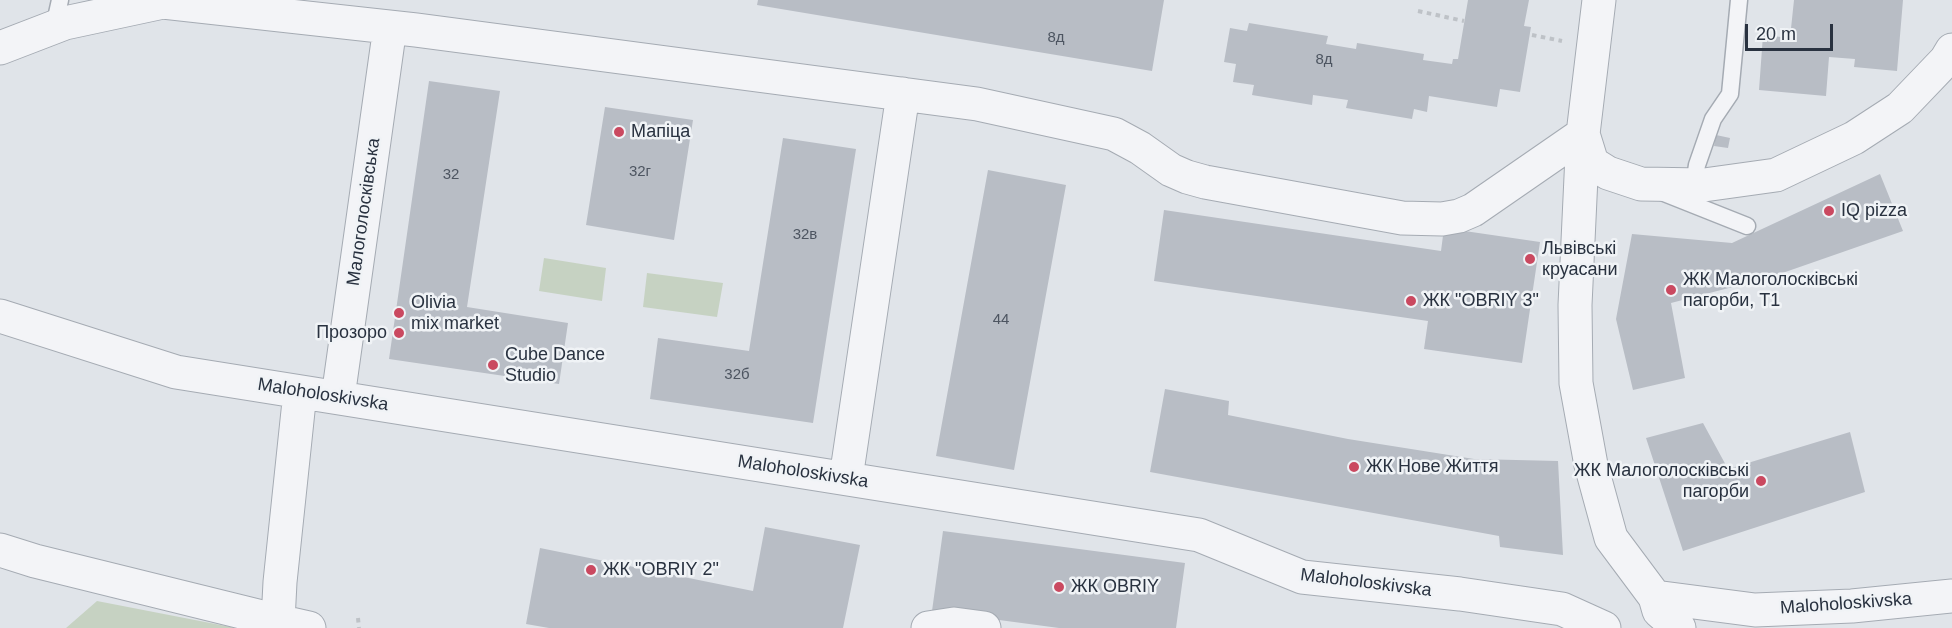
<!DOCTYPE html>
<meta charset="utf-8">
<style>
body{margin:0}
#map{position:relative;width:1952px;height:628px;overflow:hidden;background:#e0e4e9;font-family:Helvetica,sans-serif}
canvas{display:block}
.scale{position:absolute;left:1745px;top:24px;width:88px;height:27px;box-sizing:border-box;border:3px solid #293240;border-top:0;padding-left:8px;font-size:18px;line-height:21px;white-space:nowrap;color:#293240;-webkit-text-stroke:4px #f0f3f6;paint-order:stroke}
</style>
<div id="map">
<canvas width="1952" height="628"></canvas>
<div class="scale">20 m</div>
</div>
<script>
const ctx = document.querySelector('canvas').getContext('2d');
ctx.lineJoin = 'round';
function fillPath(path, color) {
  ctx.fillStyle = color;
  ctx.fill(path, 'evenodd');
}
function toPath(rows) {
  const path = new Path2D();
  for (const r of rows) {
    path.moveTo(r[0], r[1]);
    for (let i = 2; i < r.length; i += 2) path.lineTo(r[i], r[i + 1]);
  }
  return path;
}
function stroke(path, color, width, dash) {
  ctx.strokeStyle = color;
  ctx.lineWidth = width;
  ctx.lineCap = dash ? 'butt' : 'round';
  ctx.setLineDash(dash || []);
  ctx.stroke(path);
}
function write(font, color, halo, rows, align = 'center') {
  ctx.font = font + ' Helvetica,sans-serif';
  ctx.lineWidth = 5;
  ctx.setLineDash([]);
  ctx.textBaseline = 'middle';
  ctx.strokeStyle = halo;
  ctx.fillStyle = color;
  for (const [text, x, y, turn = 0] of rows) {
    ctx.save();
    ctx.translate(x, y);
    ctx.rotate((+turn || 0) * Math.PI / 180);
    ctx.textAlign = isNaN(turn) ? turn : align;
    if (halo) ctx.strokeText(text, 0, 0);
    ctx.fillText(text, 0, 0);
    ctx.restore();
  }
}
const green = toPath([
 [544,258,606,268,602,301,539,291],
 [647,273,723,283,717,317,643,307],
 [97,601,236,628,66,628]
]);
const building = toPath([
 [758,0,1164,0,1152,71,757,5],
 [1468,0,1529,0,1524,26,1531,27,1520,92,1500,89,1497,107,1429,96,1427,112,1414,109,1412,119,1346,108,1348,100,1313,95,1312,105,1252,95,1254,85,1233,82,1236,64,1224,62,1230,28,1247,31,1249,23,1328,36,1326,44,1356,49,1357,43,1424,54,1423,60,1452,64,1453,59,1458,59],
 [1794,0,1903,0,1897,71,1854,67,1855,59,1829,57,1826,96,1759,90,1763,35,1790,38],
 [429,81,500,91,467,307,568,323,559,384,389,359],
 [605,107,693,120,674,240,586,225],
 [1716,135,1730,138,1728,148,1714,146],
 [783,138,856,149,813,423,650,399,658,338,749,351],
 [988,170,1066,185,1014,470,936,456],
 [1880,174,1903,231,1771,277,1671,303,1685,378,1633,390,1616,319,1632,234,1732,243],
 [1164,210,1441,251,1444,228,1540,242,1522,363,1424,349,1428,321,1154,281],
 [1165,389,1229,401,1228,415,1348,439,1474,459,1558,461,1563,555,1500,547,1499,536,1150,472],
 [1703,423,1728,469,1850,432,1865,492,1683,551,1646,438],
 [765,527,860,545,843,628,549,628,526,624,540,548,753,591],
 [943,531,1185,563,1176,628,1059,628,932,611]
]);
const path = toPath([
 [1418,11,1464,21],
 [1532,35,1562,41],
 [358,618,359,628]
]);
const service = toPath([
 [54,27,60,0],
 [1694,185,1697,165,1713,119,1730,94,1739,0],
 [1664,193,1747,226]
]);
const minor = toPath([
 [0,48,65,23,163,2,416,30,977,104,1114,134,1140,148,1171,170,1187,177,1205,182,1402,218,1442,219,1459,216,1473,210,1583,134,1599,0],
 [1952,50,1946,60,1900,108,1854,138,1776,175,1704,185,1641,184,1608,173,1592,163,1583,134,1575,305,1576,383,1591,465,1611,538,1655,597,1755,610,1852,606,1952,596],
 [0,316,176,372,1199,535,1302,577,1460,594,1562,609,1604,628],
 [300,392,280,582,278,621,309,628],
 [338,397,390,27],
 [846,478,903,94],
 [0,550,35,561,278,621],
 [1655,597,1659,611,1679,628],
 [928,628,954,624,984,628]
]);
const markers = [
 [619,132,6,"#ca4960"],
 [1829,211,6,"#ca4960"],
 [1530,259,6,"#ca4960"],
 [1671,290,6,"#ca4960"],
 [1411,301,6,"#ca4960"],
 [399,313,6,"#ca4960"],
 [399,333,6,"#ca4960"],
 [493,365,6,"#ca4960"],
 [1354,467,6,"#ca4960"],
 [1761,481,6,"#ca4960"],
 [591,570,6,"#ca4960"],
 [1059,587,6,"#ca4960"]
];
const numberNames = [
 ["8д",1056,38],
 ["8д",1324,60],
 ["32г",640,172],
 ["32",451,175],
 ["32в",805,235],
 ["44",1001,320],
 ["32б",737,375]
];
const poiNames = [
 ["Мапіца",631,132],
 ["IQ pizza",1841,211],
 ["Львівські",1542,249],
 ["круасани",1542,270],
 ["ЖК Малоголосківські",1683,280],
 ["пагорби, Т1",1683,301],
 ["ЖК \"OBRIY 3\"",1423,301],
 ["Olivia",411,303],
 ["mix market",411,324],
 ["Прозоро",387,333,"right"],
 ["Cube Dance",505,355],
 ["Studio",505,376],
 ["ЖК Нове Життя",1366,467],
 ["ЖК Малоголосківські",1749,471,"right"],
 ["пагорби",1749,492,"right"],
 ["ЖК \"OBRIY 2\"",603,570],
 ["ЖК OBRIY",1071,587]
];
const streetNames = [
 ["Малоголосківська",364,212,-82],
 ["Maloholoskivska",323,395,9],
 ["Maloholoskivska",803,472,9],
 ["Maloholoskivska",1366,583,7],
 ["Maloholoskivska",1846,604,-4]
];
fillPath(green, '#c6d2c2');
fillPath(building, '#b8bdc5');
stroke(service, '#a5abb3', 19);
stroke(minor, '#a5abb3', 35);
stroke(path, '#bec2c7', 4, [4.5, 4.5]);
stroke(service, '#f3f4f7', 16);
stroke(minor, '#f3f4f7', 33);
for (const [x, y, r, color] of markers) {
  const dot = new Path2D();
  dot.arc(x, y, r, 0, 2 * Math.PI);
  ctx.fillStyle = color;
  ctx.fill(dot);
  stroke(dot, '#f0f3f6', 2);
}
write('15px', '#4d5561', null, numberNames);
write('18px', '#293240', '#f0f3f6', poiNames, 'left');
write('18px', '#293240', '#f0f3f6', streetNames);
</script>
